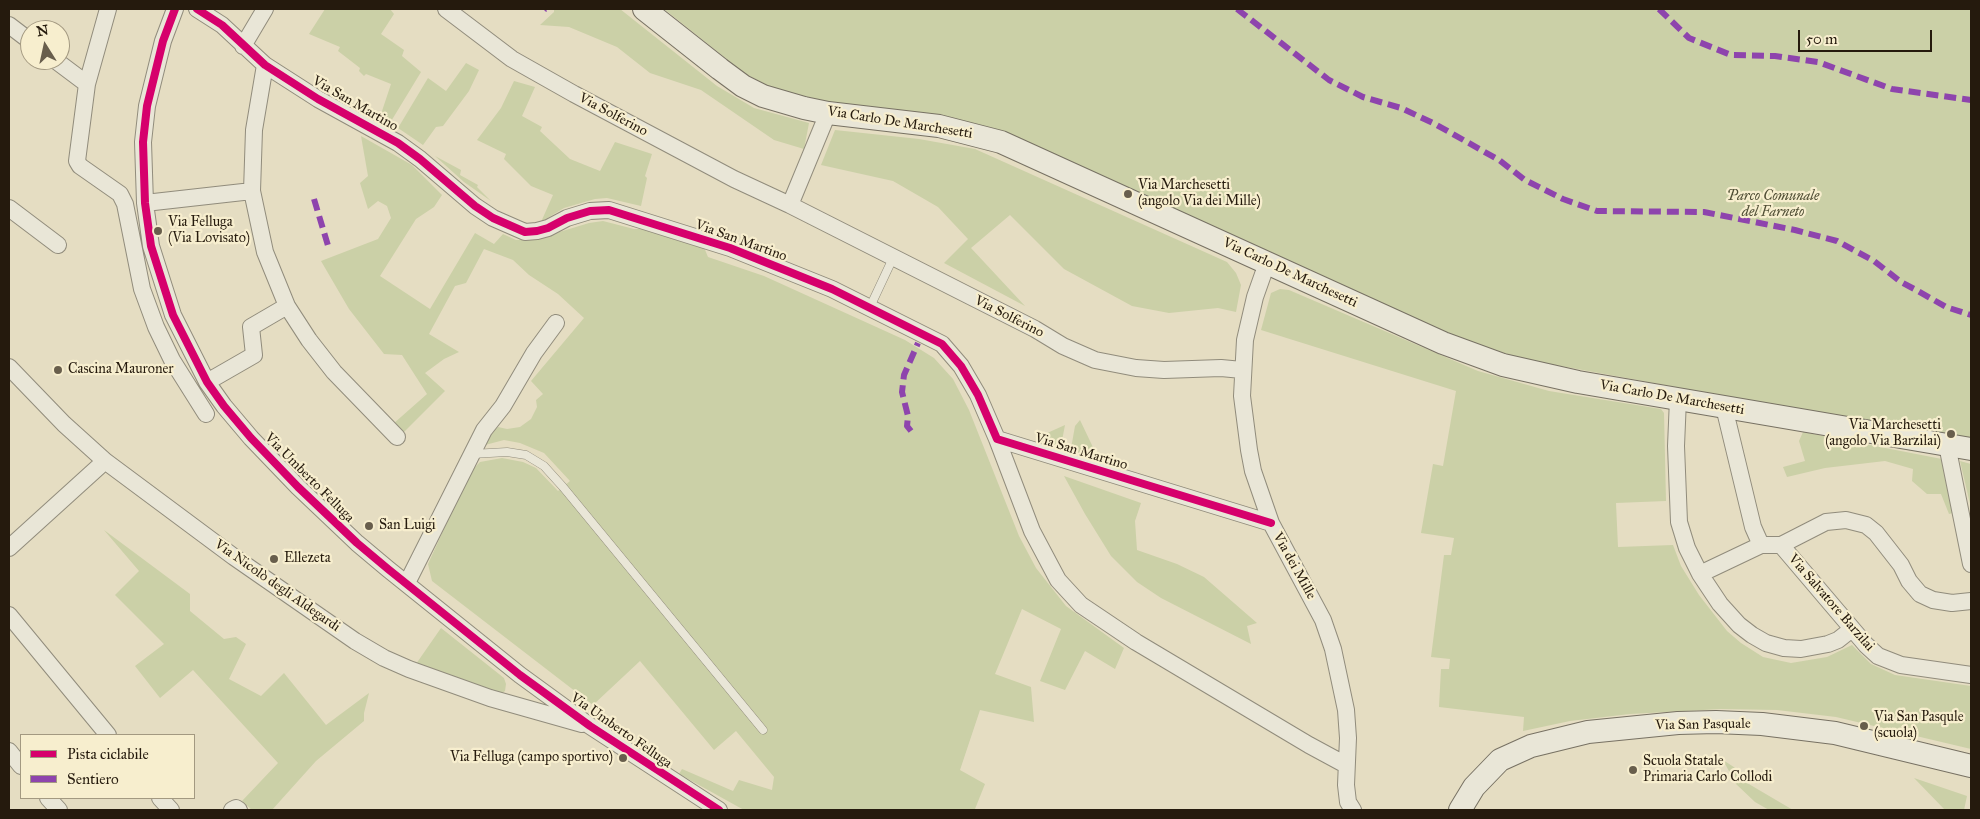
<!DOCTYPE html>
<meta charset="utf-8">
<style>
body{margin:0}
#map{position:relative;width:1980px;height:819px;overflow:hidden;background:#e5ddc2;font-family:"IM FELL Great Primer",serif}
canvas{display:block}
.frame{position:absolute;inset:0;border:10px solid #251a0d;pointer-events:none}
.legend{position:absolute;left:20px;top:734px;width:175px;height:65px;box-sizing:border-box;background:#f7eece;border:1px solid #a39981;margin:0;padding:6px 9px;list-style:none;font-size:15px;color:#251a0d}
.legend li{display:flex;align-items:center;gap:10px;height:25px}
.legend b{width:25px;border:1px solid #a39981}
.north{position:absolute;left:20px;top:20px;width:50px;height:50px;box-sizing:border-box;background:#f7eece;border:1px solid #a39981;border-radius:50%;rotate:350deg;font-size:14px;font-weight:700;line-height:20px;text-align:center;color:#251a0d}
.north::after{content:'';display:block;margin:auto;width:18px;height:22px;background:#685e4c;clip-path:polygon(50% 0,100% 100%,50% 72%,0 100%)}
.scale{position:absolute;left:1798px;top:30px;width:134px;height:22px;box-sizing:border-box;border:2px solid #251a0d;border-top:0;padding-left:6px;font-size:15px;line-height:18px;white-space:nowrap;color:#251a0d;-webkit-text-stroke:4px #f7eece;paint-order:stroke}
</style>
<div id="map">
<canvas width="1980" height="819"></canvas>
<div class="frame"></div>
<ul class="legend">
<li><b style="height:6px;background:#d6006c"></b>Pista ciclabile</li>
<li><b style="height:6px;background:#8e44ad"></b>Sentiero</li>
</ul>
<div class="north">N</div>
<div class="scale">50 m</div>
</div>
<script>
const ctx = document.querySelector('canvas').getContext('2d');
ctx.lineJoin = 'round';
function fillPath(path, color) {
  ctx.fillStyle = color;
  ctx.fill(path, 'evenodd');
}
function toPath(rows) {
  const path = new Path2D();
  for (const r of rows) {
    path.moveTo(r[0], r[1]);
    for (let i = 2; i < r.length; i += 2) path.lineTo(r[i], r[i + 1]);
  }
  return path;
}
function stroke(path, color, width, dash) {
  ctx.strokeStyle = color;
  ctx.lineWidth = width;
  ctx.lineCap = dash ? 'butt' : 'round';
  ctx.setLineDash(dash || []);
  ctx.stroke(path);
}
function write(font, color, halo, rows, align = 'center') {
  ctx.font = font + ' "IM FELL Great Primer",serif';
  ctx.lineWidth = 4.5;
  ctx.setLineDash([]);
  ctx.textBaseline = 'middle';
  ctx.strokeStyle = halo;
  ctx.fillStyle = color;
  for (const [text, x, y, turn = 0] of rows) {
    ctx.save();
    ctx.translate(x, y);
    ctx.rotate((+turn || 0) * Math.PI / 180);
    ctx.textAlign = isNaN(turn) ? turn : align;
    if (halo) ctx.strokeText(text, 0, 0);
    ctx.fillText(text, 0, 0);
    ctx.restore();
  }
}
const green = toPath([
 [325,9,390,9,394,14,381,34,404,50,402,56,421,72,390,123,380,117,391,84,366,74,364,76,359,71,360,68,338,51,340,47,309,34],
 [554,9,620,9,717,86,754,108,809,123,804,149,774,140,701,90,650,73,617,47,569,27,540,25,554,12],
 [664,9,1971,9,1971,441,1528,360,1467,342,1020,139,977,124,927,114,849,106,798,95,770,87,744,73],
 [466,63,479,70,469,91,443,126,436,127,423,145,398,128,428,78,446,91],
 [514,81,535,87,522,116,542,127,540,131,570,159,600,171,615,142,652,154,645,176,647,178,641,206,607,198,595,199,564,208,541,222,553,195,531,186,504,159,506,154,477,140,501,108],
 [835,130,919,139,975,149,1227,262,1236,273,1241,285,1236,312,1218,308,1169,313,1132,306,1064,269,1010,215,971,248,1025,306,944,263,968,239,938,207,893,181,821,165],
 [361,136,412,165,442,195,434,207,416,219,380,276,430,309,475,233,494,244,503,234,516,240,533,240,589,223,603,221,634,229,649,229,703,245,708,257,764,276,905,340,934,358,953,379,969,410,1019,536,1036,568,1066,606,1124,648,1115,669,1085,651,1065,690,1040,681,1061,629,1022,609,995,674,1031,687,1034,722,980,710,960,770,985,784,975,809,978,810,744,810,679,774,682,769,733,791,739,780,772,790,774,777,736,731,714,750,640,661,593,705,432,581,428,564,463,487,474,468,480,462,502,458,523,462,536,468,558,491,570,481,544,453,520,443,504,440,485,445,488,435,498,427,507,429,520,427,531,419,537,407,536,400,543,394,531,381,584,318,558,294,529,275,513,260,484,249,466,283,455,286,429,334,459,352,444,359,425,373,445,391,403,433,393,424,427,394,402,355,384,354,349,309,321,261,378,239,391,218,387,206,378,201,368,209,360,183,368,176],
 [435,156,461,170,460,175,478,185,477,187,491,201,464,182],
 [1280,289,1289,290,1478,371,1549,391,1661,409,1664,413,1666,501,1616,503,1618,547,1673,545,1681,566,1699,595,1727,631,1741,643,1763,657,1791,663,1827,657,1852,645,1871,664,1895,675,1971,686,1971,749,1836,717,1777,710,1721,709,1630,714,1570,721,1523,731,1524,717,1439,707,1441,669,1449,669,1450,659,1431,657,1444,555,1451,555,1454,538,1421,533,1433,464,1443,466,1456,391,1261,330,1271,293],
 [1080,420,1100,462,1070,454,1075,426],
 [1065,425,1060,451,1038,444,1036,438],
 [1803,432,1942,459,1953,513,1949,514,1941,494,1927,494,1912,481,1913,469,1885,461,1825,468,1787,477,1783,467,1805,461,1799,441],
 [1960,461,1971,464,1971,508],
 [1064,476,1141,503,1135,521,1137,550,1177,564,1204,577,1257,623,1247,626,1251,644,1161,598,1137,582,1111,556,1085,514],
 [104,530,190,594,190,611,224,639,236,637,246,644,229,679,261,696,284,673,326,725,369,693,364,713,364,721,316,761,272,810,252,810,242,801,278,763,193,670,160,698,135,666,164,644,115,595,139,571],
 [441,628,504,678,506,684,505,691,501,694,416,664],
 [1723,760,1743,773,1742,780,1793,810,1769,810,1755,802,1736,784],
 [1914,778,1967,796,1964,810,1945,810]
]);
const lane = toPath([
 [870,307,893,258],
 [472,454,507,452,526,455,544,466,563,487,763,730]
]);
const street = toPath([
 [108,9,87,84,77,161,80,166,120,194,125,204,142,289,156,327,172,360,206,414],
 [175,9,163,41,147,106,143,142,145,203,151,246,173,315,207,382,224,406,251,438,298,487,357,543,388,569,520,675,590,726,719,810],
 [197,9,222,25,265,65,318,99,398,143,420,159,475,206,493,218,525,232,537,231,548,228,567,218,590,211,609,210,730,248,832,289,942,344,961,366,978,395,997,439,1271,523],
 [446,9,512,59,574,94,734,179,790,205,1035,329,1063,346,1095,360,1136,368,1164,370,1221,368,1242,370],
 [9,25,30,41],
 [243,46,265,9],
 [55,60,87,84],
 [265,65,254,130,252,191,265,252,287,306,309,340,334,372,397,437],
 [145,203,252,191],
 [790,205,828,113],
 [9,208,58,245],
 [1267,263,1255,297,1245,340,1242,396,1249,450,1253,471,1271,523,1323,620,1333,649,1346,710,1348,738,1346,785,1348,802,1353,810],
 [9,367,64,424,105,461,234,557,355,641,384,658,409,669,490,698,582,724],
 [207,382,254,355,251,327,287,306],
 [1678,399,1676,446,1679,522,1687,548,1700,574,1720,604,1739,625,1752,635,1766,643,1784,648,1801,649,1828,644,1838,640,1852,629],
 [1724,407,1753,527,1761,545,1781,545,1826,522,1846,520,1866,525,1876,533,1901,565,1909,581,1920,594,1933,600,1952,603,1971,601],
 [997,439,1032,531,1058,580,1081,605,1136,642,1309,745,1346,765],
 [1947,445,1971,564],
 [1781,545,1866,645,1878,656,1901,665,1971,675],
 [9,548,105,461],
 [1700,574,1761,545],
 [407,583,484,430,503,406,534,353,556,323],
 [9,615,108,735],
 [9,751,21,766],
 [48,798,59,810],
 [160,798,171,810],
 [232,810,236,808,239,810]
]);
const secondary = toPath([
 [644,9,720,69,743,86,763,96,804,108,828,113,939,126,1001,142,1443,343,1503,365,1578,382,1971,449],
 [1460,810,1474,787,1500,760,1531,746,1588,732,1678,723,1716,722,1762,724,1835,733,1971,766]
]);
const quiet = toPath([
 [1237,9,1329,80,1363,97,1401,108,1435,124,1499,160,1525,180,1563,199,1597,211,1704,212,1795,230,1837,241,1874,261,1901,282,1918,291,1946,307,1971,315],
 [1659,9,1689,38,1731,55,1775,56,1818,62,1892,89,1971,100],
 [544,10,545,9],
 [314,199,329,249],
 [911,431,907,426,908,416,902,392,904,375,918,343]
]);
const cycleway = toPath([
 [175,9,163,41,147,106,143,142,145,203,151,246,173,315,207,382,224,406,251,438,298,487,357,543,388,569,520,675,590,726,719,810],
 [197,9,222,25,265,65,318,99,398,143,420,159,475,206,493,218,525,232,537,231,548,228,567,218,590,211,609,210,730,248,832,289,942,344,961,366,978,395,997,439,1271,523]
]);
const markers = [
 [1128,194,5,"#685e4c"],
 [158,231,5,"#685e4c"],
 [58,370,5,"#685e4c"],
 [1951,434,5,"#685e4c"],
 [369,526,5,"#685e4c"],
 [274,559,5,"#685e4c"],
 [1864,726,5,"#685e4c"],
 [623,758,5,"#685e4c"],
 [1633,770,5,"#685e4c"]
];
const streetNames = [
 ["Via San Martino",355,104,30],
 ["Via Solferino",613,115,28],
 ["Via Carlo De Marchesetti",900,123,9],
 ["Via San Martino",741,241,20],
 ["Via Carlo De Marchesetti",1290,273,25],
 ["Via Solferino",1009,317,27],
 ["Via Carlo De Marchesetti",1672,398,10],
 ["Via San Martino",1081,452,17],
 ["Via Umberto Felluga",309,478,45],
 ["Via dei Mille",1294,566,61],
 ["Via Nicolò degli Aldegardi",277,586,35],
 ["Via Salvatore Barzilai",1831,603,49],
 ["Via San Pasquale",1703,725,-1],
 ["Via Umberto Felluga",621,731,35]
];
const poiNames = [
 ["Via Marchesetti",1138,186],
 ["(angolo Via dei Mille)",1138,202],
 ["Via Felluga",168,223],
 ["(Via Lovisato)",168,239],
 ["Cascina Mauroner",68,370],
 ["Via Marchesetti",1941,426,"right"],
 ["(angolo Via Barzilai)",1941,442,"right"],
 ["San Luigi",379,526],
 ["Ellezeta",284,559],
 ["Via San Pasqule",1874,718],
 ["(scuola)",1874,734],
 ["Via Felluga (campo sportivo)",613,758,"right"],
 ["Scuola Statale",1643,762],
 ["Primaria Carlo Collodi",1643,778]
];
const parkNames = [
 ["Parco Comunale",1773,197],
 ["del Farneto",1773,213]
];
fillPath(green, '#cbd0a7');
stroke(lane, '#918c7c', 9);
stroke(street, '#918c7c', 18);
stroke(secondary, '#777163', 24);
stroke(lane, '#e9e6d7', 8);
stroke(street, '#e9e6d7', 16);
stroke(secondary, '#e9e6d7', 22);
stroke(quiet, '#8e44ad', 6, [12, 6]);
stroke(cycleway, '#d6006c', 8);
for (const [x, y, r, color] of markers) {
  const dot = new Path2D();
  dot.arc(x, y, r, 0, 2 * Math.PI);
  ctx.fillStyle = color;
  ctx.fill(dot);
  stroke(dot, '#f7eece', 2);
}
write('14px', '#251a0d', '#f7eece', streetNames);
write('14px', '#251a0d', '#f7eece', poiNames, 'left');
write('italic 14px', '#504e35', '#f7eece', parkNames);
</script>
